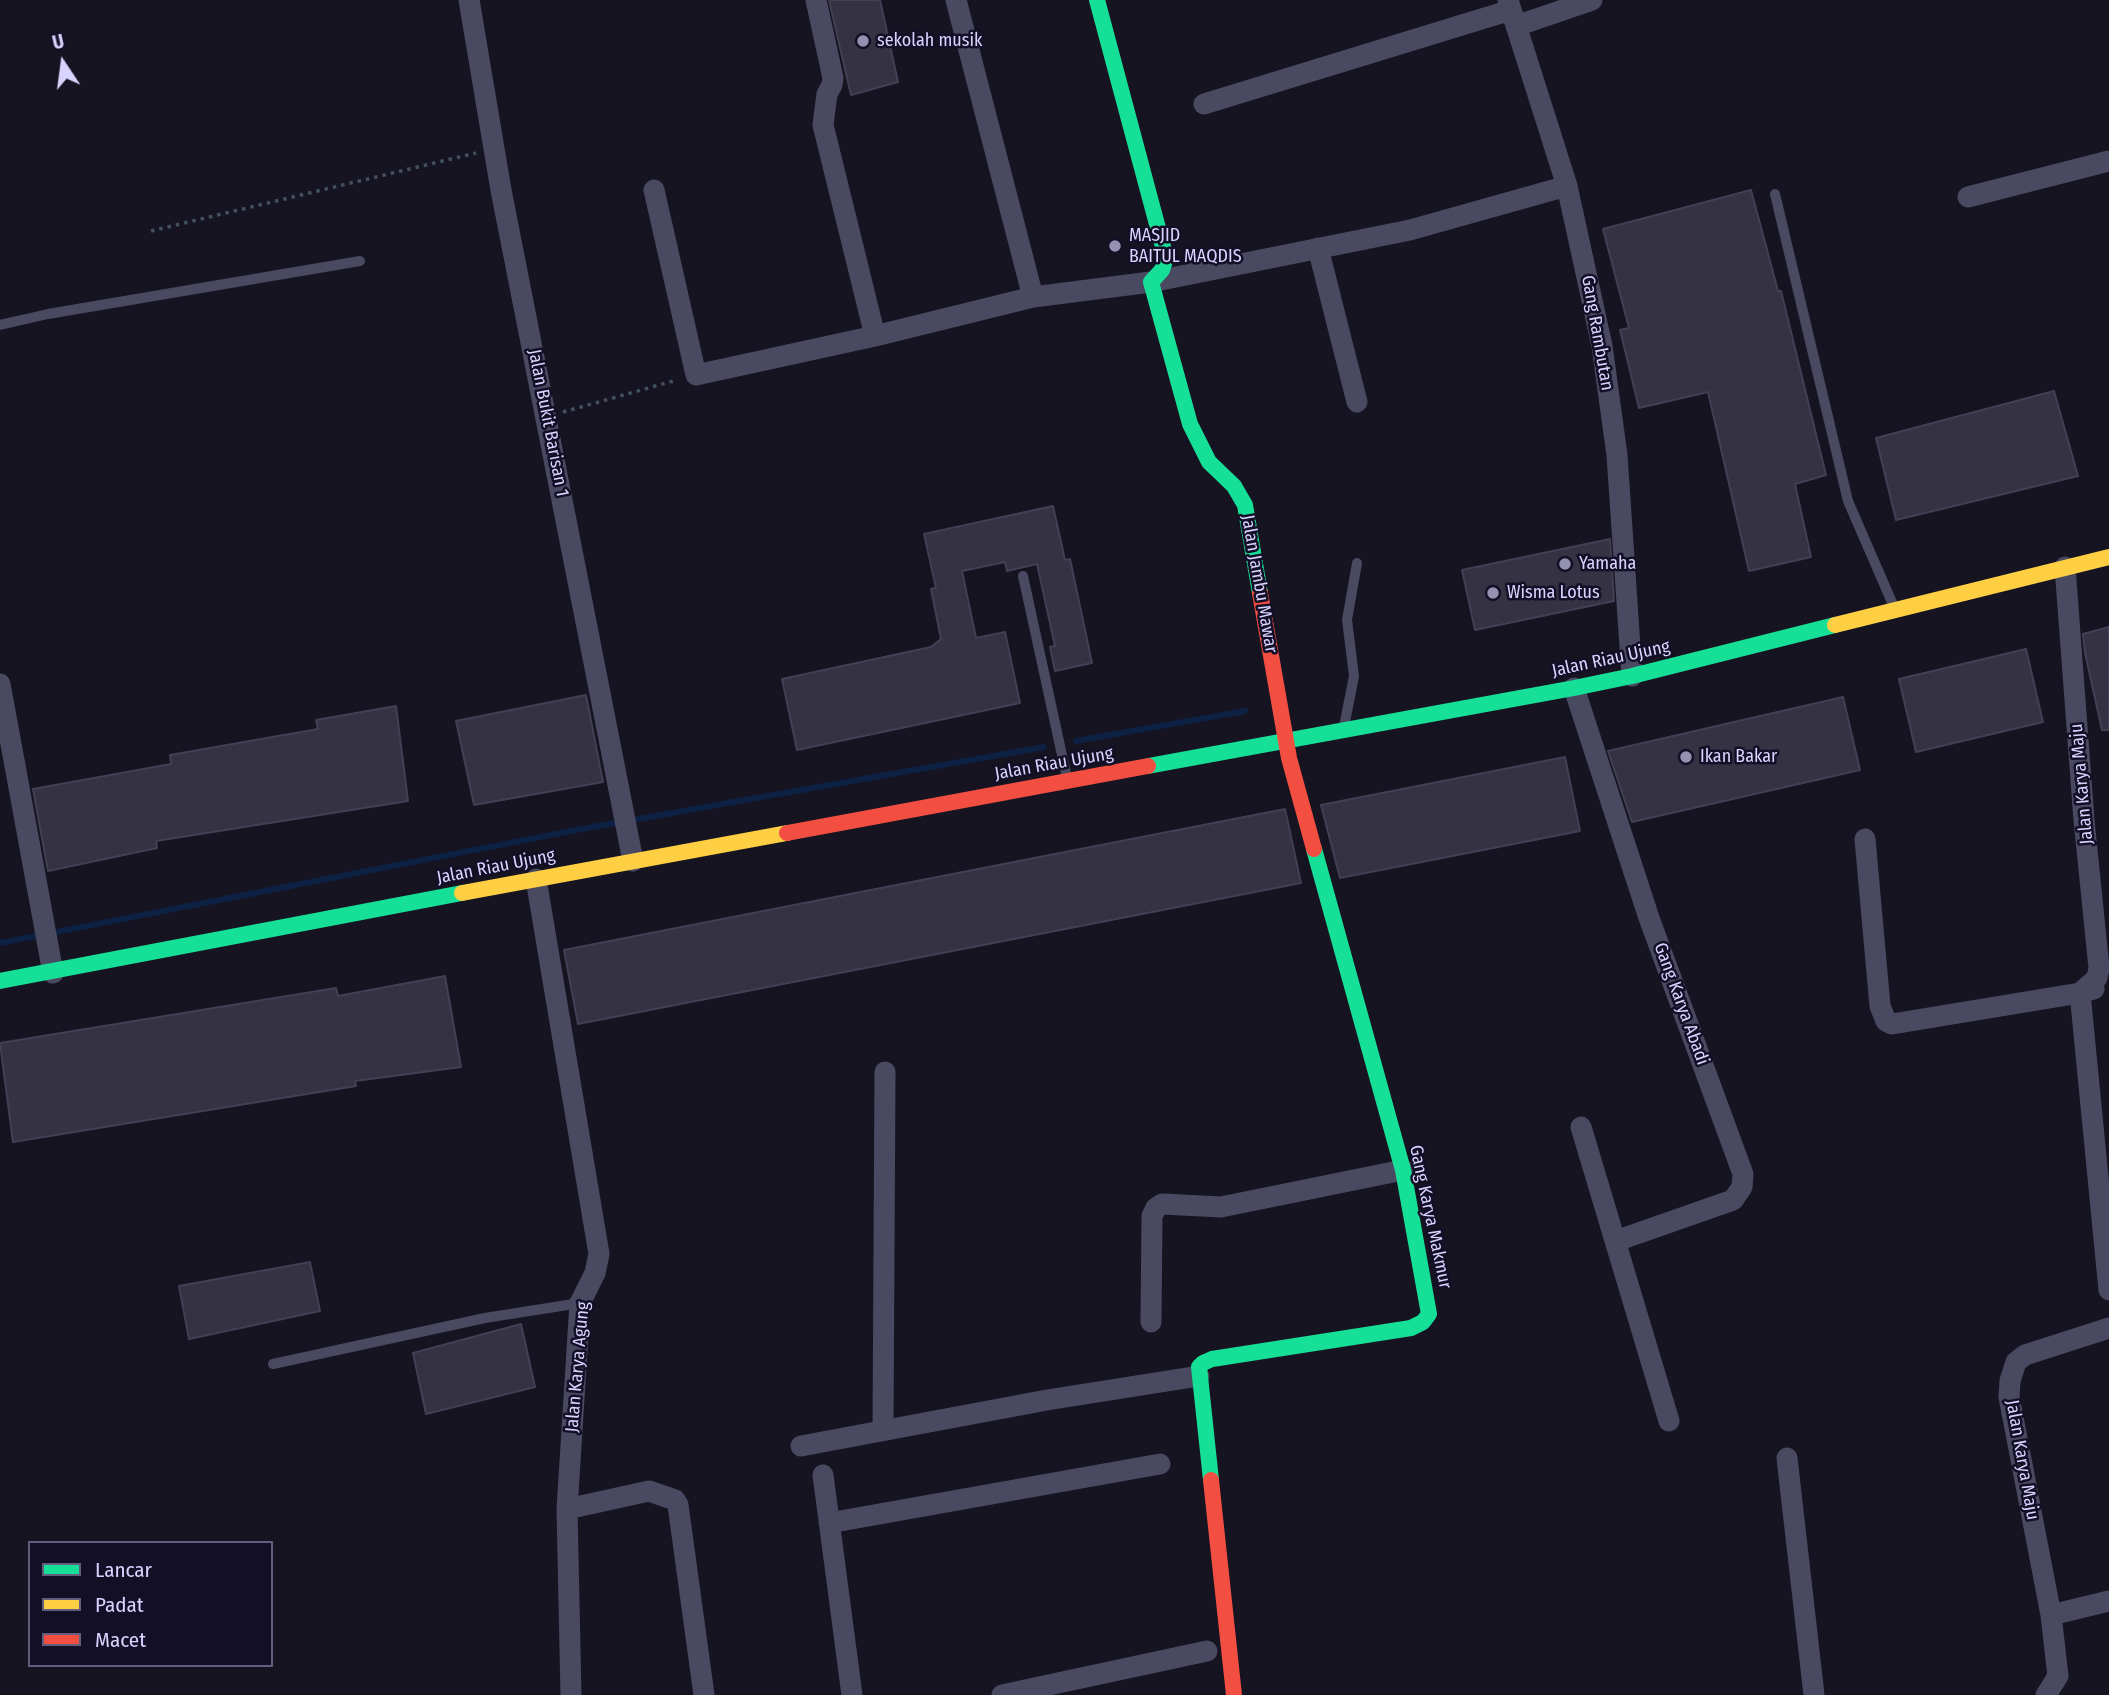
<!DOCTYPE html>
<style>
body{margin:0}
#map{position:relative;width:2109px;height:1695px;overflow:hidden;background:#161421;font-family:"Fira Sans Condensed",sans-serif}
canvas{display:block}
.legend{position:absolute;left:28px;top:1541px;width:245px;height:126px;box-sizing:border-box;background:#130f26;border:2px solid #625e7d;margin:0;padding:9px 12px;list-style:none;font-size:21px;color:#d9d4ff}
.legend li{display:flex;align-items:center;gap:14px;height:35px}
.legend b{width:35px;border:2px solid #625e7d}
.north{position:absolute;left:28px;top:28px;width:70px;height:70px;-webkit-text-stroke:5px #130f26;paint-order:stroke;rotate:347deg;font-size:19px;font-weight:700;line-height:28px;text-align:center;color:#d9d4ff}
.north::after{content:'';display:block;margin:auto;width:24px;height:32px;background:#d9d4ff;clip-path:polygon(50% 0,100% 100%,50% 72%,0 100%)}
</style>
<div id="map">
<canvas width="2109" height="1695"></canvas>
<ul class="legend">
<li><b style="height:9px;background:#16e098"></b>Lancar</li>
<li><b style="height:9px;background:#ffcf43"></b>Padat</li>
<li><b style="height:9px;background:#f24e42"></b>Macet</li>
</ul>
<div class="north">U</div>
</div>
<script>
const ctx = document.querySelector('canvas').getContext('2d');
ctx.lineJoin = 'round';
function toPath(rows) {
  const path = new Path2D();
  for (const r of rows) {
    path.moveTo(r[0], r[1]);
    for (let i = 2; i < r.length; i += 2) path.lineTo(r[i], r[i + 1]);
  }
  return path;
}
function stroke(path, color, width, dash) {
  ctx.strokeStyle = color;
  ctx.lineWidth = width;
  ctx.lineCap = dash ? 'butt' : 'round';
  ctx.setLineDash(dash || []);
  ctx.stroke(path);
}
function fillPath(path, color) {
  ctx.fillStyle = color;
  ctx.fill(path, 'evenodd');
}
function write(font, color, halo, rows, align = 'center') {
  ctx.font = font + ' "Fira Sans Condensed",sans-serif';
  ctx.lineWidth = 5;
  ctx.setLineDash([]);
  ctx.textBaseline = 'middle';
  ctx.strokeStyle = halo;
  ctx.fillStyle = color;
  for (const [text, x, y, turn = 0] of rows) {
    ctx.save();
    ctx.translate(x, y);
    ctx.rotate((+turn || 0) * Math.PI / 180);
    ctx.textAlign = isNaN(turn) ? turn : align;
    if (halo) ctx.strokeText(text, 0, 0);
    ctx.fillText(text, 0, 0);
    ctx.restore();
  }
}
const stream = toPath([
 [1076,741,1245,711],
 [0,943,576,830,1044,747]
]);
const building = toPath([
 [829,0,880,0,898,82,851,95,829,0],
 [1751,190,1778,291,1781,291,1826,475,1795,484,1811,557,1749,571,1708,392,1639,408,1620,330,1629,328,1603,229,1751,190],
 [2054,391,2078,476,1896,520,1876,438,2054,391],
 [1053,506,1065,560,1070,559,1092,663,1055,671,1050,647,1055,646,1037,564,1007,571,1005,562,962,571,976,638,1005,632,1020,703,797,750,782,679,931,647,941,639,931,589,936,588,924,534,1053,506],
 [1610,539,1614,601,1475,630,1462,570,1610,539],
 [2109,627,2109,730,2102,730,2085,653,2083,634,2109,627],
 [2026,649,2043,722,1916,752,1899,679,2026,649],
 [586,695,603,782,474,805,456,721,586,695],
 [1843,697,1860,770,1632,822,1608,751,1843,697],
 [396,706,408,801,156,841,157,848,48,871,33,789,171,764,170,755,318,729,316,720,396,706],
 [1565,757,1580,831,1340,878,1321,805,1565,757],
 [1285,809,1301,883,578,1024,564,950,1285,809],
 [445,976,461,1067,355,1081,356,1086,13,1142,0,1043,336,988,338,996,445,976],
 [310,1262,320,1311,189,1339,179,1286,310,1262],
 [521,1324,535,1387,426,1414,413,1353,521,1324]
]);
const path = toPath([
 [151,231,476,153],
 [563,412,677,380]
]);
const lane = toPath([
 [1775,194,1848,501,1894,607],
 [0,325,48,314,360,261],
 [1023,576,1067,778],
 [1344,727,1354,676,1347,620,1357,563],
 [273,1364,485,1318,580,1303]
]);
const street = toPath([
 [469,0,501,190,633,861],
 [816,0,833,78,832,85,827,94,823,125,875,336],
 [956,0,1033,297],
 [1508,0,1567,186,1602,346,1617,455,1632,676],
 [1516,26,1592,0],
 [1204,104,1511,10],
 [654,190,696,375,875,336,1033,297,1151,282,1410,230,1567,186],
 [1968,197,2109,161],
 [1318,248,1357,402],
 [0,684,53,973],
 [1574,688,1649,918,1743,1174,1742,1187,1733,1200,1616,1241],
 [1865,839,1880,1006,1886,1021,1892,1024,2080,993,2097,978,2099,968,2084,820,2065,567],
 [536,879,599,1254,595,1273,580,1303,567,1509,571,1695],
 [2094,989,2080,993,2109,1290],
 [1581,1127,1669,1421],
 [1151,1322,1152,1216,1156,1208,1162,1204,1221,1207,1403,1170],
 [883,1430,885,1072],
 [801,1446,1047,1400,1199,1376],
 [1787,1458,1814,1695],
 [823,1475,852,1695],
 [567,1509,649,1491,675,1500,678,1505,704,1695],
 [829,1523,1160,1464],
 [2051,1615,2109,1601],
 [1002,1695,1207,1651],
 [2046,1695,2058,1676,2051,1615,2009,1397,2010,1381,2016,1362,2025,1355,2109,1328]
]);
const fast = toPath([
 [1097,0,1166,258,1162,270,1151,282,1190,424,1209,462,1234,486,1245,505,1260,593],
 [1148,766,1574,688,1632,676,1835,625],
 [0,981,462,893],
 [1211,1480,1199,1367,1203,1363,1212,1359,1411,1328,1423,1322,1429,1314,1403,1170,1314,849]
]);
const slow = toPath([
 [1835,625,2109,557],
 [462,893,787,833]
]);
const jam = toPath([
 [1260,593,1289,758,1314,849],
 [787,833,1148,766],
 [1211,1480,1234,1695]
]);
const markers = [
 [863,41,7,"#9591b1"],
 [1115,246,7,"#9591b1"],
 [1565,564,7,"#9591b1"],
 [1493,593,7,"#9591b1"],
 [1686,757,7,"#9591b1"]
];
const poiNames = [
 ["sekolah musik",877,41],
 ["MASJID",1129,236],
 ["BAITUL MAQDIS",1129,257],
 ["Yamaha",1579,564],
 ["Wisma Lotus",1507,593],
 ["Ikan Bakar",1700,757]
];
const streetNames = [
 ["Gang Rambutan",1597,333,80],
 ["Jalan Bukit Barisan 1",548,423,79],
 ["Jalan Jambu Mawar",1259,584,80],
 ["Jalan Riau Ujung",1611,659,-12],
 ["Jalan Riau Ujung",1054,764,-10],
 ["Jalan Karya Maju",2082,784,-95],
 ["Jalan Riau Ujung",496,867,-11],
 ["Gang Karya Abadi",1681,1004,70],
 ["Gang Karya Makmur",1430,1217,78],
 ["Jalan Karya Agung",578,1367,-85],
 ["Jalan Karya Maju",2022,1460,80]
];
stroke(stream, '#0d2144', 6);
fillPath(building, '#343243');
stroke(building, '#433f54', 2);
stroke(path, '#44505f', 3.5, [3.5, 5]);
stroke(lane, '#4a4962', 10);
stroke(street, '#4a4962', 21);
stroke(fast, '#16e098', 16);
stroke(slow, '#ffcf43', 16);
stroke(jam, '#f24e42', 16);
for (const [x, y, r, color] of markers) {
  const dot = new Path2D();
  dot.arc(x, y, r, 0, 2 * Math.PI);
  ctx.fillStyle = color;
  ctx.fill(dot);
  stroke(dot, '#130f26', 2.5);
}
write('18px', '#d9d4ff', '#130f26', poiNames, 'left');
write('18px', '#d9d4ff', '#130f26', streetNames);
</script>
